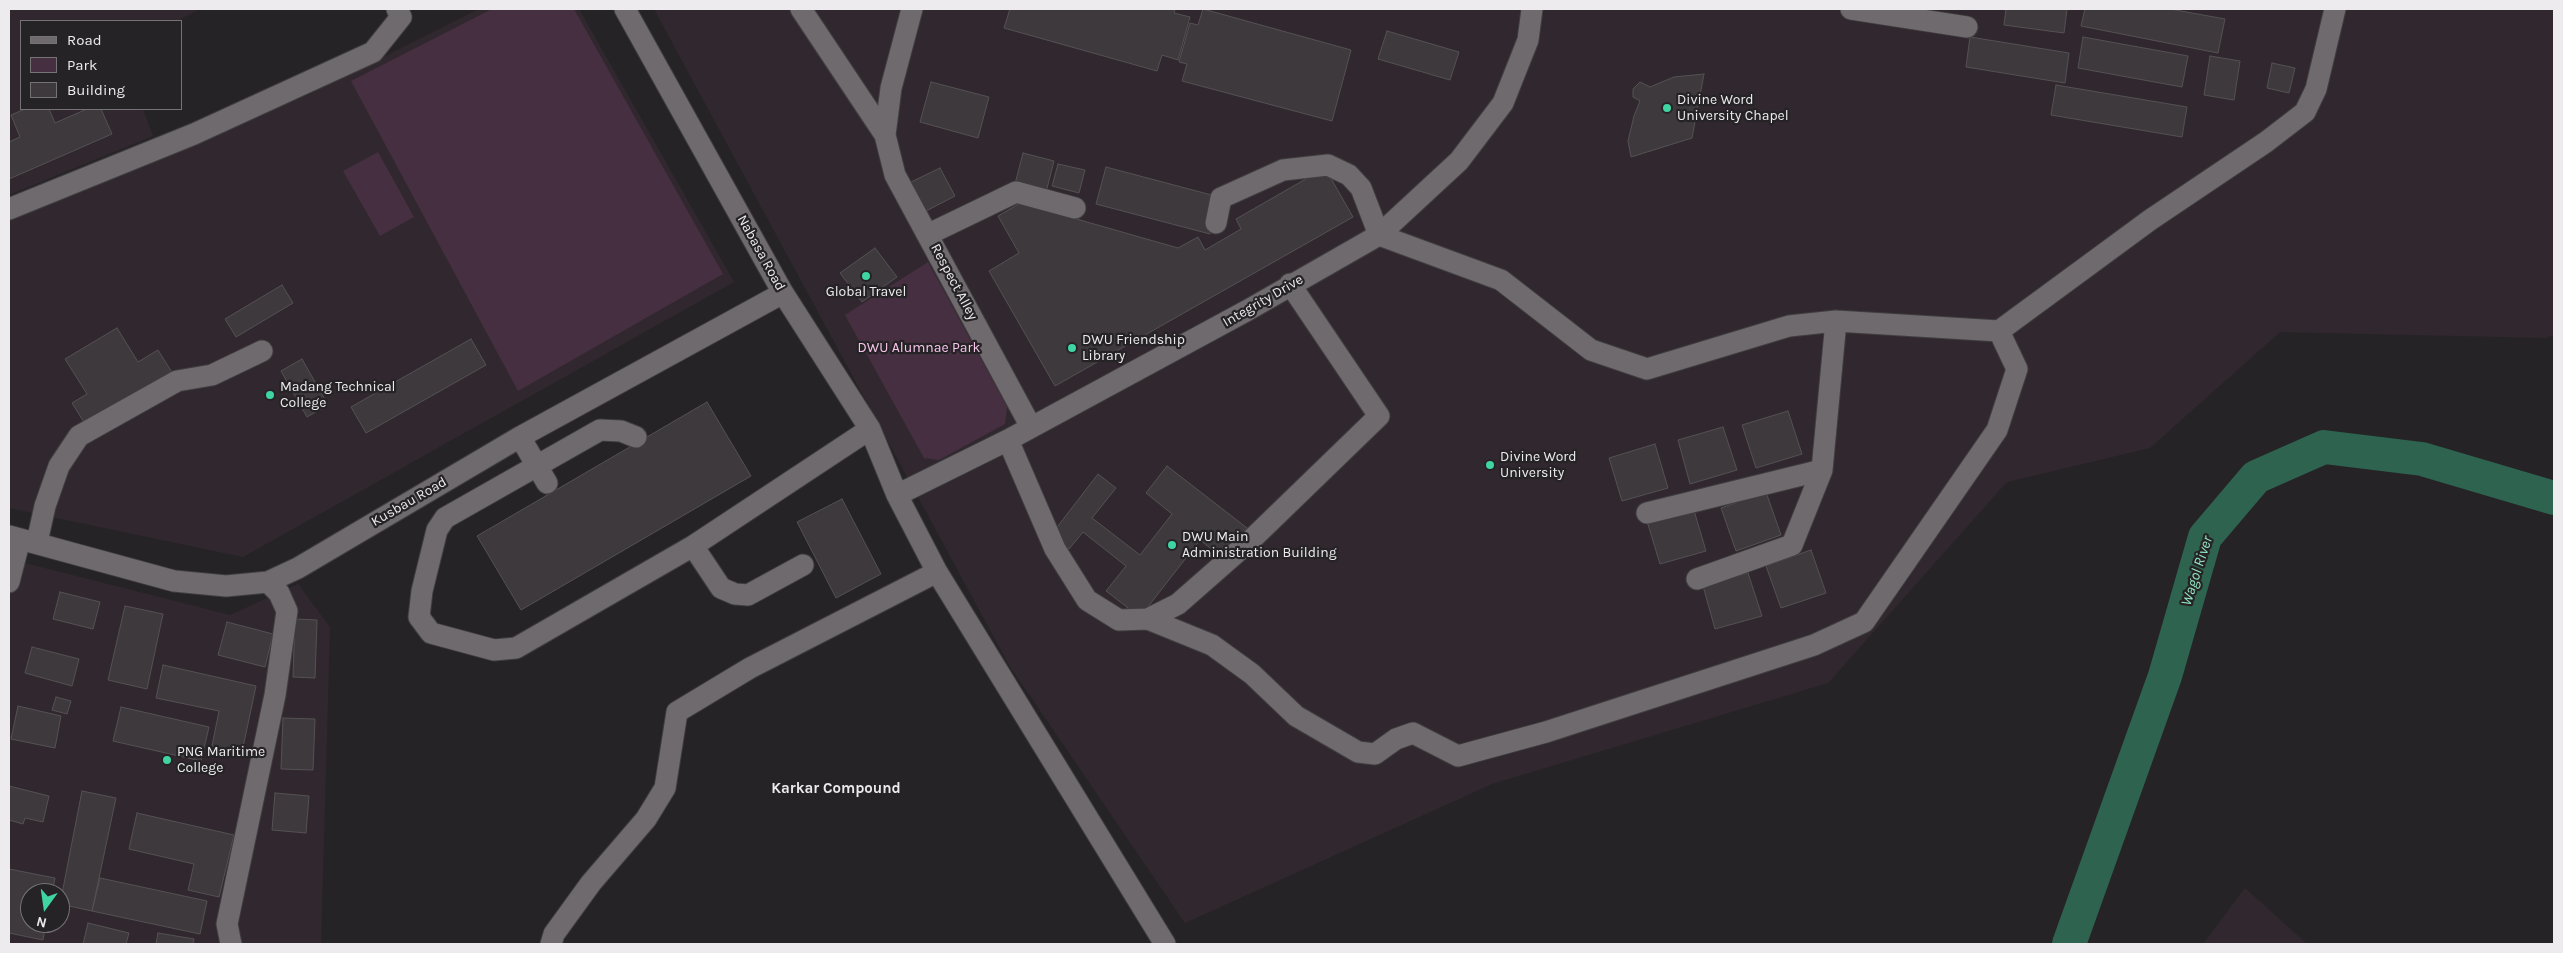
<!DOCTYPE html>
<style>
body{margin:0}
#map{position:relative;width:2563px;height:953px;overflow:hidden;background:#262326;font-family:Karla,sans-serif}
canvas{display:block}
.frame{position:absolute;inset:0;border:10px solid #edebed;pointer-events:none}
.legend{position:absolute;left:20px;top:20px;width:162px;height:90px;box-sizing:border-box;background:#262326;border:1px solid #767376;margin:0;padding:6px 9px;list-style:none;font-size:15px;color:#edebed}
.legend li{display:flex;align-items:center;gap:10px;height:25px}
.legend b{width:25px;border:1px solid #767376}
.north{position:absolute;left:20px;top:883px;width:50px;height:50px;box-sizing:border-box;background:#262326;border:1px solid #767376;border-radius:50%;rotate:194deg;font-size:14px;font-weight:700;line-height:20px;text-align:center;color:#edebed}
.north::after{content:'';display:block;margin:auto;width:18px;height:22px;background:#3fd4a2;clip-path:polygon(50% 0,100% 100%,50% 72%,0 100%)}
</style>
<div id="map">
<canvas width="2563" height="953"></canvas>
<div class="frame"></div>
<ul class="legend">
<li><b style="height:6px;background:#6e6a6d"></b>Road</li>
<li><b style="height:14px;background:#452f40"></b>Park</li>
<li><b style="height:14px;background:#3d393c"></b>Building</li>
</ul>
<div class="north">N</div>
</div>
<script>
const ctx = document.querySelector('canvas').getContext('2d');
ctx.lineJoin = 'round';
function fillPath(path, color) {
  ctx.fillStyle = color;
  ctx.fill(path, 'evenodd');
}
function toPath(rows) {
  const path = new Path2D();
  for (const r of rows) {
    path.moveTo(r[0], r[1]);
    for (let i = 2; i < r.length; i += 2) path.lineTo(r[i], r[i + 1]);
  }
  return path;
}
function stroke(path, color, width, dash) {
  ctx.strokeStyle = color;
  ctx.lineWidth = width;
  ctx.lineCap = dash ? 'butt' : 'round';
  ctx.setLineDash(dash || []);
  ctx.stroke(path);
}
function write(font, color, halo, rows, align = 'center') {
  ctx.font = font + ' Karla,sans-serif';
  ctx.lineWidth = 4.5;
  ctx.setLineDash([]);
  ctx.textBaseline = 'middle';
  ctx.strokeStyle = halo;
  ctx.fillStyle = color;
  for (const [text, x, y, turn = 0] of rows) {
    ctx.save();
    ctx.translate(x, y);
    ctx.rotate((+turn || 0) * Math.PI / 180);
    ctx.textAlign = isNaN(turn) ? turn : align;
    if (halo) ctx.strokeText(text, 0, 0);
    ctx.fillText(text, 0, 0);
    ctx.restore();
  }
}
const built = toPath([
 [9,9,200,9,177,21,21,21,21,109,143,109,153,136,9,195],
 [479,9,579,9,734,282,243,557,9,508,9,217,308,95],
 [654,9,2554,9,2554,335,2546,338,2280,332,2150,448,2007,482,1828,683,1492,784,1185,923,1009,665],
 [9,559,230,615,298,584,330,627,321,944,9,944],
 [30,893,60,893,60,923,30,923],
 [2245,888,2307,944,2203,944]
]);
const green = toPath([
 [492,9,574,9,723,274,518,391,351,81],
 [378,152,414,217,380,236,343,171],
 [928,262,1007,407,1005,424,939,460,924,458,845,315]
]);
const river = toPath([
 [2069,944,2165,676,2205,537,2256,477,2324,447,2422,459,2554,498]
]);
const building = toPath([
 [1010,9,1175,9,1174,13,1190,17,1178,60,1162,55,1157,71,1004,28,1010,9],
 [1203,9,1351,50,1332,121,1182,81,1187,64,1179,62,1190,23,1198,25,1203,9],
 [2006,9,2067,9,2064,33,2004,25,2006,9],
 [2085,9,2170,9,2225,19,2218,53,2081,26,2085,9],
 [1387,31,1459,52,1450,80,1378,59,1387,31],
 [1970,37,2069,53,2065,83,1966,67,1970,37],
 [2083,37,2188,56,2182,87,2078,68,2083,37],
 [2210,56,2240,61,2234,100,2204,95,2210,56],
 [2272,63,2295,68,2289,93,2267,88,2272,63],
 [1704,74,1692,138,1631,157,1628,141,1634,116,1640,101,1633,97,1633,89,1640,82,1650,87,1674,77,1704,74],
 [931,82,989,97,978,138,920,122,931,82],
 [2056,85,2187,107,2182,137,2051,115,2056,85],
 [25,109,49,109,55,123,87,109,101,109,112,134,9,179,9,142,20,137,11,115,25,109],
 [1023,153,1054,161,1046,192,1015,184,1023,153],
 [1058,164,1085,170,1079,193,1052,186,1058,164],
 [1106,167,1219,197,1210,234,1096,204,1106,167],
 [940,168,955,196,926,211,911,182,940,168],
 [1325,168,1353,217,1055,386,989,271,1019,253,998,216,1031,197,1038,208,1178,248,1198,237,1205,250,1241,229,1236,219,1325,168],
 [875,248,897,277,862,302,840,273,875,248],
 [282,285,293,303,236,337,225,319,282,285],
 [117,328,138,362,158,350,173,374,87,427,72,403,87,394,65,359,117,328],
 [471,339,486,365,366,433,351,407,471,339],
 [302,359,328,405,307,417,281,371,302,359],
 [707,402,751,476,521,610,477,536,707,402],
 [1788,411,1802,454,1756,468,1742,425,1788,411],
 [1723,427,1737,470,1690,484,1678,440,1723,427],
 [1655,444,1668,488,1622,501,1609,458,1655,444],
 [1167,466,1247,528,1223,558,1200,540,1140,617,1106,591,1126,566,1083,532,1069,549,1051,535,1098,474,1116,488,1092,518,1140,555,1172,514,1146,493,1167,466],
 [1766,492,1781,535,1736,551,1721,508,1766,492],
 [842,499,881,574,836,598,797,522,842,499],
 [1693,507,1706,551,1660,564,1647,521,1693,507],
 [1811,550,1826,593,1781,608,1766,566,1811,550],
 [1748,573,1762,616,1715,629,1703,586,1748,573],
 [60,592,100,602,93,629,53,619,60,592],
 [125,606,163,614,147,689,108,680,125,606],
 [295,619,317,620,315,678,293,677,295,619],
 [227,622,273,634,265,667,218,655,227,622],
 [32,647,79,659,72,686,25,673,32,647],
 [163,665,256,686,242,752,212,746,219,711,156,698,163,665],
 [56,697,71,701,67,714,52,710,56,697],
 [18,706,61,716,55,748,11,739,18,706],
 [121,707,209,727,201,761,113,741,121,707],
 [283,718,315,719,313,770,281,769,283,718],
 [9,786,49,796,43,822,25,818,23,824,9,820,9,786],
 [82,791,116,798,92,911,60,904,82,791],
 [275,793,309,796,306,833,272,830,275,793],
 [137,813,234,835,219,897,188,890,194,864,129,849,137,813],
 [9,869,55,878,52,893,30,893,30,923,46,923,43,940,9,933,9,869],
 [100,878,207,901,200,934,92,911,100,878],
 [88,923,129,933,126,944,83,944,88,923],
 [158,933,194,939,193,944,156,944,158,933]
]);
const minor = toPath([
 [625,9,783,293,870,429,897,495,937,572,1165,944],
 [801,9,885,135,895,175,1031,427],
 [1851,9,1967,27],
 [885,135,891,88,912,9],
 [9,209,194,134,373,52,401,17,397,9],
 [1216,223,1221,198,1283,170,1328,165,1349,175,1361,188,1379,235,1501,280,1591,350,1647,369,1789,326,1836,321,1999,331,2150,220,2266,142,2305,112,2316,89,2335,9],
 [929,234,1016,192,1075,208],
 [520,437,547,483],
 [636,437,621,431,600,430,445,518,437,530,422,591,419,617,431,633,494,650,516,648,693,546,870,429],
 [1008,440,1055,549,1087,600,1119,620,1148,619,1178,604,1252,539,1379,416,1290,284],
 [897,495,1008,440,1248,310,1379,235,1459,161,1503,103,1528,40,1532,9],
 [1647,513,1822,470],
 [9,536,174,581,226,586,268,582,298,568,520,437,783,293],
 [37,542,45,506,59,466,79,436,177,381,212,375,262,351],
 [693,546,721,588,735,594,748,595,803,565],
 [1697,579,1792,545,1822,470,1836,321],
 [9,582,20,539],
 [1148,619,1212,645,1252,674,1296,716,1358,752,1375,754,1396,739,1413,733,1458,756,1546,732,1814,645,1864,622,1997,430,2017,369,1999,331],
 [231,944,227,924,275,695,287,611,279,593,268,582],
 [551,944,554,934,591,883,646,819,665,788,677,712,750,668,937,572]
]);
const markers = [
 [1667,108,5,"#3fd4a2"],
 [866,276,5,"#3fd4a2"],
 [1072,348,5,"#3fd4a2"],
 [270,395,5,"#3fd4a2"],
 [1490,465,5,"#3fd4a2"],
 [1172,545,5,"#3fd4a2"],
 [167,760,5,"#3fd4a2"]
];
const poiNames = [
 ["Divine Word",1677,100],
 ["University Chapel",1677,116],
 ["Global Travel",866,292,"center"],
 ["DWU Friendship",1082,340],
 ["Library",1082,356],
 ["Madang Technical",280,387],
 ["College",280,403],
 ["Divine Word",1500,457],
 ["University",1500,473],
 ["DWU Main",1182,537],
 ["Administration Building",1182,553],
 ["PNG Maritime",177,752],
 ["College",177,768]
];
const streetNames = [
 ["Nabasa Road",761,253,61],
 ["Respect Alley",954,282,62],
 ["Integrity Drive",1263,301,-30],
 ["Kusbau Road",409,502,-30]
];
const parkNames = [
 ["DWU Alumnae Park",919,348]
];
const waterNames = [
 ["Wagol River",2197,571,-72]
];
const neighbourhoodNames = [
 ["Karkar Compound",836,789]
];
fillPath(built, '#31282f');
fillPath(green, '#452f40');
stroke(river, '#2d634f', 34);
fillPath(building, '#3d393c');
stroke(building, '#545153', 1);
stroke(minor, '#403e40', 23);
stroke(minor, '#6e6a6d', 21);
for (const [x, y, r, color] of markers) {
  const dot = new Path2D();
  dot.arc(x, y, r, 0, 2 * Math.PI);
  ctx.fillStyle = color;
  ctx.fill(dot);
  stroke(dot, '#262326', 2);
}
write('14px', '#edebed', '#262326', poiNames, 'left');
write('14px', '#edebed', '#262326', streetNames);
write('14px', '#f9c5ed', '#262326', parkNames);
write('italic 15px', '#92e7c4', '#262326', waterNames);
write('bold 15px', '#edebed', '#262326', neighbourhoodNames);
</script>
